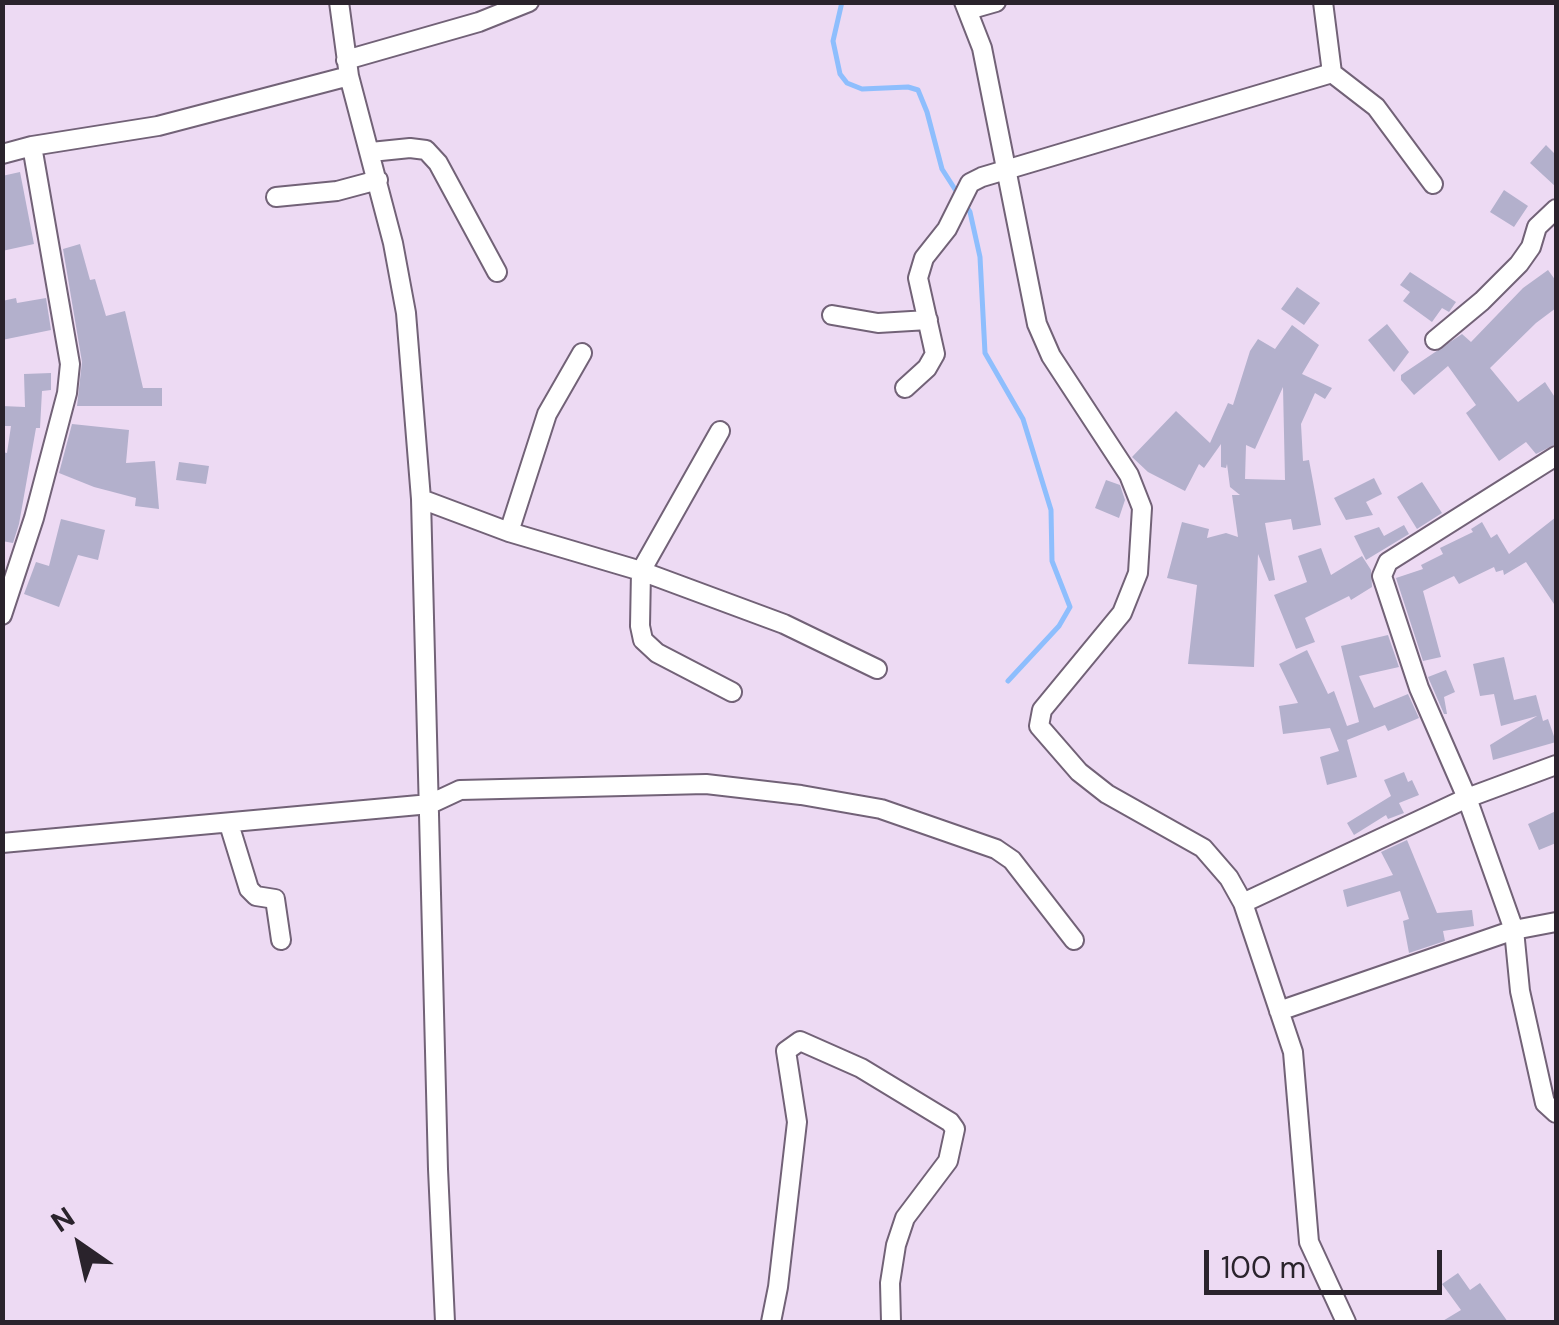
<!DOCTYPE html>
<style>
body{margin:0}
#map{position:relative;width:1559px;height:1325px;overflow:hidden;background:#eddaf3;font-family:"DM Sans",sans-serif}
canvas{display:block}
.frame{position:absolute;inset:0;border:5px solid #2a232c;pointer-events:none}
.north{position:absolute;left:30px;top:1195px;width:100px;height:100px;-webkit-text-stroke:8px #eddaf3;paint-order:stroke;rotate:326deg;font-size:28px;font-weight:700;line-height:40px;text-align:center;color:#2a232c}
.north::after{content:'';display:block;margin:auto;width:35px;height:45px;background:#2a232c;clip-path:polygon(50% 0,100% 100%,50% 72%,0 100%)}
.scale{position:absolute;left:1204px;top:1250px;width:238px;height:45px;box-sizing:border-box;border:5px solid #2a232c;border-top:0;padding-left:12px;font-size:30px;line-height:35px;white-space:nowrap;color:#2a232c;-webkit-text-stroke:8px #eddaf3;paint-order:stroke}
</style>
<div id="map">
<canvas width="1559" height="1325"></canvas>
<div class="frame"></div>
<div class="north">N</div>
<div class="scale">100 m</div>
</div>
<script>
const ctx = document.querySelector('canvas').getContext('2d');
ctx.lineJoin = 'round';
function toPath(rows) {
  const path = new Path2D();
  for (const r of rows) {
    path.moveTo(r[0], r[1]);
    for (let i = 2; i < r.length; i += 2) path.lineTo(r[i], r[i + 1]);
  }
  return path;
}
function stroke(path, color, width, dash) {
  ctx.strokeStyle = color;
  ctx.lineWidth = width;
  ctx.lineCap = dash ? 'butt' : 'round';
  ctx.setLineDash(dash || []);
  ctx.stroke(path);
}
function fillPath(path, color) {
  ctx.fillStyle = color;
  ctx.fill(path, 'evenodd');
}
const stream = toPath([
 [842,2,833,41,840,74,847,83,862,89,908,87,918,90,927,112,942,169,958,194],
 [964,203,970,212,980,257,985,353,1023,419,1051,510,1052,561,1070,607,1059,626,1008,681]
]);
const building = toPath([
 [1546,145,1556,155,1556,187,1530,163],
 [20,172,34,244,2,251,2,176],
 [1504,190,1528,206,1514,227,1490,212],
 [80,244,90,280,95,279,106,316,125,311,143,388,162,388,162,406,77,406,82,362,63,249],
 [1548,270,1556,281,1556,308,1536,323,1490,368,1518,402,1545,382,1556,399,1556,444,1536,454,1526,442,1499,461,1466,413,1476,405,1448,366,1414,395,1401,380,1401,375,1462,334,1471,342,1523,288],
 [1410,272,1456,302,1449,312,1442,308,1432,322,1403,301,1410,292,1400,285],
 [1297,287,1320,303,1304,325,1281,309],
 [16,298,17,303,46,298,51,330,2,340,2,301],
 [1387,324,1409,352,1394,372,1368,340],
 [1292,325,1319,345,1302,374,1332,388,1325,399,1315,393,1301,424,1303,461,1309,460,1321,525,1293,530,1291,519,1265,523,1275,580,1269,581,1258,554,1254,667,1188,664,1197,585,1167,578,1182,522,1209,529,1207,538,1226,533,1238,537,1232,495,1240,495,1230,487,1227,464,1226,468,1221,467,1221,444,1204,468,1199,464,1185,491,1148,472,1132,457,1176,411,1210,443,1228,403,1233,405,1250,351,1258,339,1275,349],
 [1283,387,1285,480,1245,479,1246,445,1255,449],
 [51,373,51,390,42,391,40,428,36,428,19,524,13,543,2,541,2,452,7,453,11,426,2,426,2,406,25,407,24,374],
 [72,424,129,430,126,463,155,461,159,509,135,506,136,498,94,487,59,473],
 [179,462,209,466,206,484,176,480],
 [1374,478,1382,494,1366,502,1373,515,1346,520,1334,498],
 [1106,480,1120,485,1125,500,1119,518,1095,508],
 [1422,482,1442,513,1417,529,1397,497],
 [1556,517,1556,607,1526,562,1504,575,1503,570,1496,572,1494,567,1459,584,1454,576,1423,591,1441,657,1423,661,1396,578,1423,569,1421,565,1443,554,1440,548,1473,532,1471,529,1482,522,1491,538,1497,534,1509,554],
 [61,519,105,530,98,560,78,555,59,607,24,594,36,562,49,566],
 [1404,525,1409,534,1366,560,1354,536,1379,527,1384,536],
 [1321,548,1331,575,1362,556,1371,570,1372,587,1351,600,1349,596,1305,618,1315,642,1296,649,1274,595,1307,582,1298,556],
 [1388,635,1399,667,1359,676,1374,708,1408,694,1419,718,1388,731,1385,725,1347,740,1357,777,1327,785,1320,757,1339,751,1330,728,1283,734,1279,706,1298,703,1279,664,1307,650,1328,694,1334,691,1347,726,1359,722,1341,646],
 [1504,657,1514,700,1536,695,1543,721,1548,719,1556,742,1493,760,1490,745,1537,716,1501,726,1494,694,1480,696,1473,664],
 [1446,670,1455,692,1444,697,1447,714,1444,714,1428,677],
 [1404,772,1408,782,1412,780,1419,795,1399,803,1404,813,1388,819,1386,815,1354,835,1347,823,1391,796,1384,780],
 [1556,811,1556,843,1539,850,1528,824],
 [1407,840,1437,913,1472,910,1474,926,1443,931,1445,941,1409,953,1403,921,1409,919,1400,891,1347,907,1343,890,1393,875,1381,852],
 [1458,1273,1470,1290,1480,1283,1508,1322,1441,1322,1461,1310,1442,1284]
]);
const street = toPath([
 [339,2,349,76,393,243,406,313,421,499,438,1169,445,1322],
 [964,2,982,48,1037,324,1051,356,1129,475,1142,508,1138,573,1122,613,1042,710,1039,726,1079,772,1107,794,1203,848,1229,878,1243,903,1293,1052,1309,1242,1346,1322],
 [1323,2,1332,73],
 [968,10,996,2],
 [346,60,479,22,529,2],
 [371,152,410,148,426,150,438,163,497,272],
 [2,154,32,146,158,126,349,76],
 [276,197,337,191,378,180],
 [832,315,878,323,928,320],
 [1435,340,1482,301,1519,264,1531,247,1537,227,1556,209],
 [905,388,927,368,935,354,918,278,924,258,947,229,970,183,982,177,1332,73,1376,107,1433,184],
 [720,431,641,571,640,626,643,640,657,653,732,692],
 [1556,456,1388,562,1382,576,1419,688,1467,798,1514,930,1520,991,1545,1103,1556,1113],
 [421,499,509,532,641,571,784,624,877,669],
 [509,532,547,414,582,353],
 [2,615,34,518,67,393,70,364,32,146],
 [229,824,249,889,256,896,275,899,281,940],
 [2,843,430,804,460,790,706,784,801,795,881,809,996,849,1012,860,1074,940],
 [1243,903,1467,798,1556,765],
 [1279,1011,1514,930,1556,922],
 [771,1322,778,1287,797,1122,786,1051,800,1041,861,1068,950,1122,955,1129,948,1161,905,1218,896,1245,890,1283,891,1322]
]);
stroke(stream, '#8ebefd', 5);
fillPath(building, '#b3b0cc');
stroke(street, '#726277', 22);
stroke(street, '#fff', 18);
</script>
